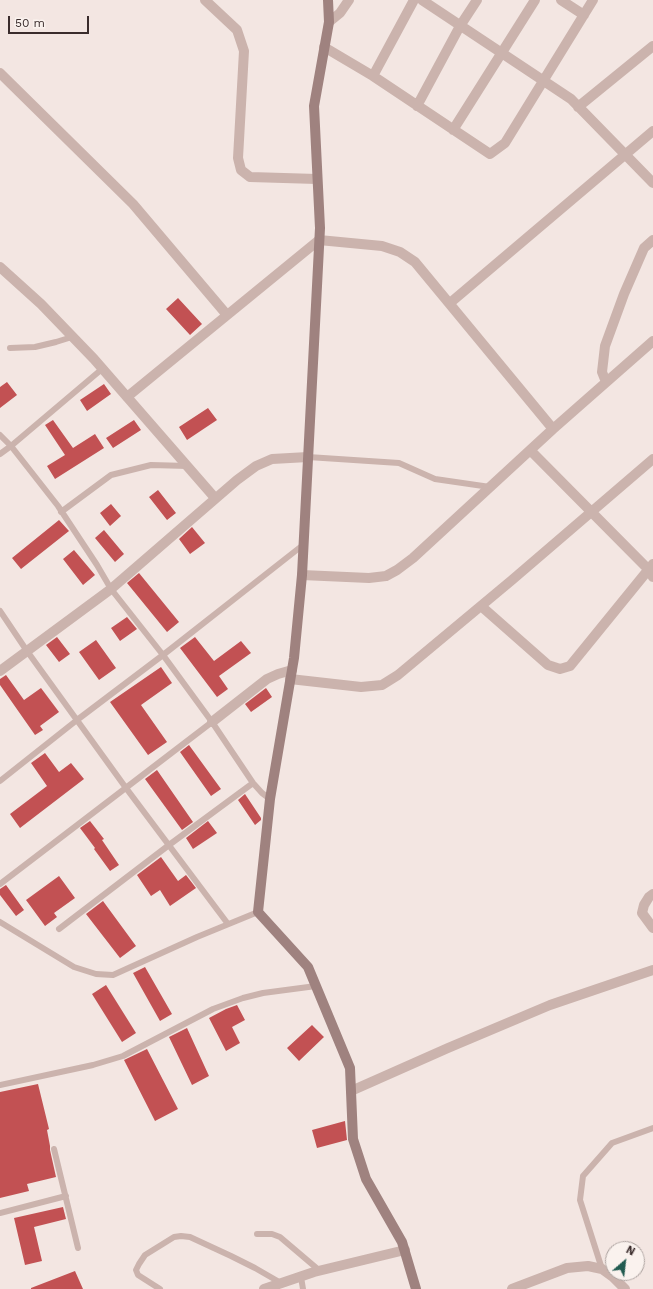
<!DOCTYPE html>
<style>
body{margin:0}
#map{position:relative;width:653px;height:1289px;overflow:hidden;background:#f3e6e2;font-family:"Work Sans",sans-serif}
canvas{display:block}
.north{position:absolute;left:605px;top:1241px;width:40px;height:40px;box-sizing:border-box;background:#faf2ee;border:1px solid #ada3a0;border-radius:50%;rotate:28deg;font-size:11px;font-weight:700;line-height:16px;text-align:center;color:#3a2c2c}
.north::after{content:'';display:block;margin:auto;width:14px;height:18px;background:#225b50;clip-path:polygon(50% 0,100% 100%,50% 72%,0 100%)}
.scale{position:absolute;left:8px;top:16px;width:81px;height:18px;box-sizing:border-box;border:2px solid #3a2c2c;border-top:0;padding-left:5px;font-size:12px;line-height:14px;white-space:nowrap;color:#3a2c2c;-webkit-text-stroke:3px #faf2ee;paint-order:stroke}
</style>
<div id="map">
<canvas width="653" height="1289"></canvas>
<div class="north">N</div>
<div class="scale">50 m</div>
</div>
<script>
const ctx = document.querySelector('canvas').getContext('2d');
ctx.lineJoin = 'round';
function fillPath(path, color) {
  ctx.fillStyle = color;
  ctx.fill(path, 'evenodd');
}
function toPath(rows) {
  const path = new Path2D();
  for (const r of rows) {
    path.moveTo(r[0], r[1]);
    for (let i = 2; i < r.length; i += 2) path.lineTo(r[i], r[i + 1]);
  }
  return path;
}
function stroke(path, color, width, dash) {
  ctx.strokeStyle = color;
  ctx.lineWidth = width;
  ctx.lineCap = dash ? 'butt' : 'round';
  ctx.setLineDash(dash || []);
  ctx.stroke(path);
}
const building = toPath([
 [178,298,202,324,190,335,166,309],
 [7,382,17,395,0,408,0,387],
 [104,384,111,394,87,411,80,400],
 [208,408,217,420,187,440,179,427],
 [53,420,73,448,95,434,104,448,55,479,47,466,65,455,45,425],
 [134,420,141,430,113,448,106,438],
 [158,490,176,513,167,520,149,497],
 [111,504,121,516,110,526,100,513],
 [59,520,69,531,21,569,12,558],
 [192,527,205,543,190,554,179,539],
 [104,530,124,554,115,562,95,538],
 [74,550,95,575,83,585,63,559],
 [139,573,179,622,167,632,127,583],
 [127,617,137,629,120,641,111,628],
 [57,637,70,654,59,662,46,645],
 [195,637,214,661,241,641,251,653,219,676,228,689,217,697,180,648],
 [96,640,116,668,99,680,79,652],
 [161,667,172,683,141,705,167,742,148,755,110,702],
 [6,675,24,700,41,688,59,712,40,726,43,730,35,735,0,685,0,679],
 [266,688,272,697,251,712,245,704],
 [189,745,221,789,211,796,180,752],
 [45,753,59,772,71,763,84,779,20,828,10,814,47,786,31,763],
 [157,770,193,822,182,830,145,779],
 [245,794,261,818,261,820,255,825,238,800],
 [90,821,104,839,102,840,119,865,110,871,94,849,95,848,80,828],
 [208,821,217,833,193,849,186,838],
 [161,857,178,881,186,875,196,888,170,906,160,890,151,896,137,875],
 [59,876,75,898,54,913,57,917,45,926,26,900],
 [6,885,24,910,16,916,0,895,0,889],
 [103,901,136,946,120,958,86,914],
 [145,967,172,1014,160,1021,133,973],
 [106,985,136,1033,122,1042,92,994],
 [237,1005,245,1020,232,1027,240,1043,226,1051,209,1018,226,1009],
 [312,1025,324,1037,299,1061,287,1048],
 [187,1028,209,1076,192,1085,169,1037],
 [147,1049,178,1109,155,1121,124,1060],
 [38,1084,49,1129,47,1130,50,1146,50,1150,56,1177,27,1184,29,1191,0,1198,0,1092],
 [345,1121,347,1140,317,1148,312,1130],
 [63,1207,66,1219,34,1227,42,1261,25,1265,14,1218],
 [75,1271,83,1289,31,1289,31,1288]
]);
const lane = toPath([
 [10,348,35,347,56,342,72,337],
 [0,435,11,446,58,506,97,565,111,589,163,655,212,722,253,783,262,793,270,799],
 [0,454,11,446,102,369],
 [308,457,399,463,435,479,490,487],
 [61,512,111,475,151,465,188,466],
 [0,611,27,651,126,788,228,924],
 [0,781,77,720,163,655,303,545],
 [0,884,212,722],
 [0,922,74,967,96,974,113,975,197,937,258,912],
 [59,929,169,845,253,783],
 [0,1085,93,1065,123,1056,213,1009,243,998,263,993,316,986],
 [54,1149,78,1248],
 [0,1213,66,1196],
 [257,1234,272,1234,280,1237,320,1271],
 [602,1269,580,1200,583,1176,612,1143,653,1128],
 [301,1277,303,1289],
 [160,1289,138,1275,136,1270,139,1264,145,1255,174,1237,181,1236,190,1237,231,1256,255,1268,281,1283]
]);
const street = toPath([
 [205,0,237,30,244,51,238,158,241,170,250,177,317,179],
 [422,0,571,99,653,183],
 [561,0,584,15],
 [329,22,340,13,349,0],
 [324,47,373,76,490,154,505,143,593,0],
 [0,73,133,204,227,315],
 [373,76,414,0],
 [417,106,460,26,477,0],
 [578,107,653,46],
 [453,130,535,0],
 [0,267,41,304,94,359,215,498],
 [450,303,653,131],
 [606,382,602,372,605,346,624,294,644,248,653,240],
 [127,397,319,240,382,246,400,252,415,262,553,429],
 [530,450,648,569,653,577],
 [302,575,369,578,386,576,397,570,413,558,553,429,653,341],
 [481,606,548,665,560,669,570,666,653,564],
 [0,671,111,589,237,480,256,466,272,459,308,457],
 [290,679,361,687,382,685,398,675,512,580,653,459],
 [212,722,267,679,278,674,292,670],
 [653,894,649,897,644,905,642,913,653,928],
 [351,1091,448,1048,550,1005,653,970],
 [264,1289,314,1272,405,1250],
 [512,1289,567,1268,588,1266,602,1269,613,1277,625,1289]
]);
const secondary = toPath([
 [328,0,329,22,314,106,320,228,302,575,294,658,270,799,258,912,308,967,350,1068,353,1139,366,1179,402,1242,416,1289]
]);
fillPath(building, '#c25153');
stroke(lane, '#cbb3ad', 6);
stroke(street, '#cbb3ad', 10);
stroke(secondary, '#9f827f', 10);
</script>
